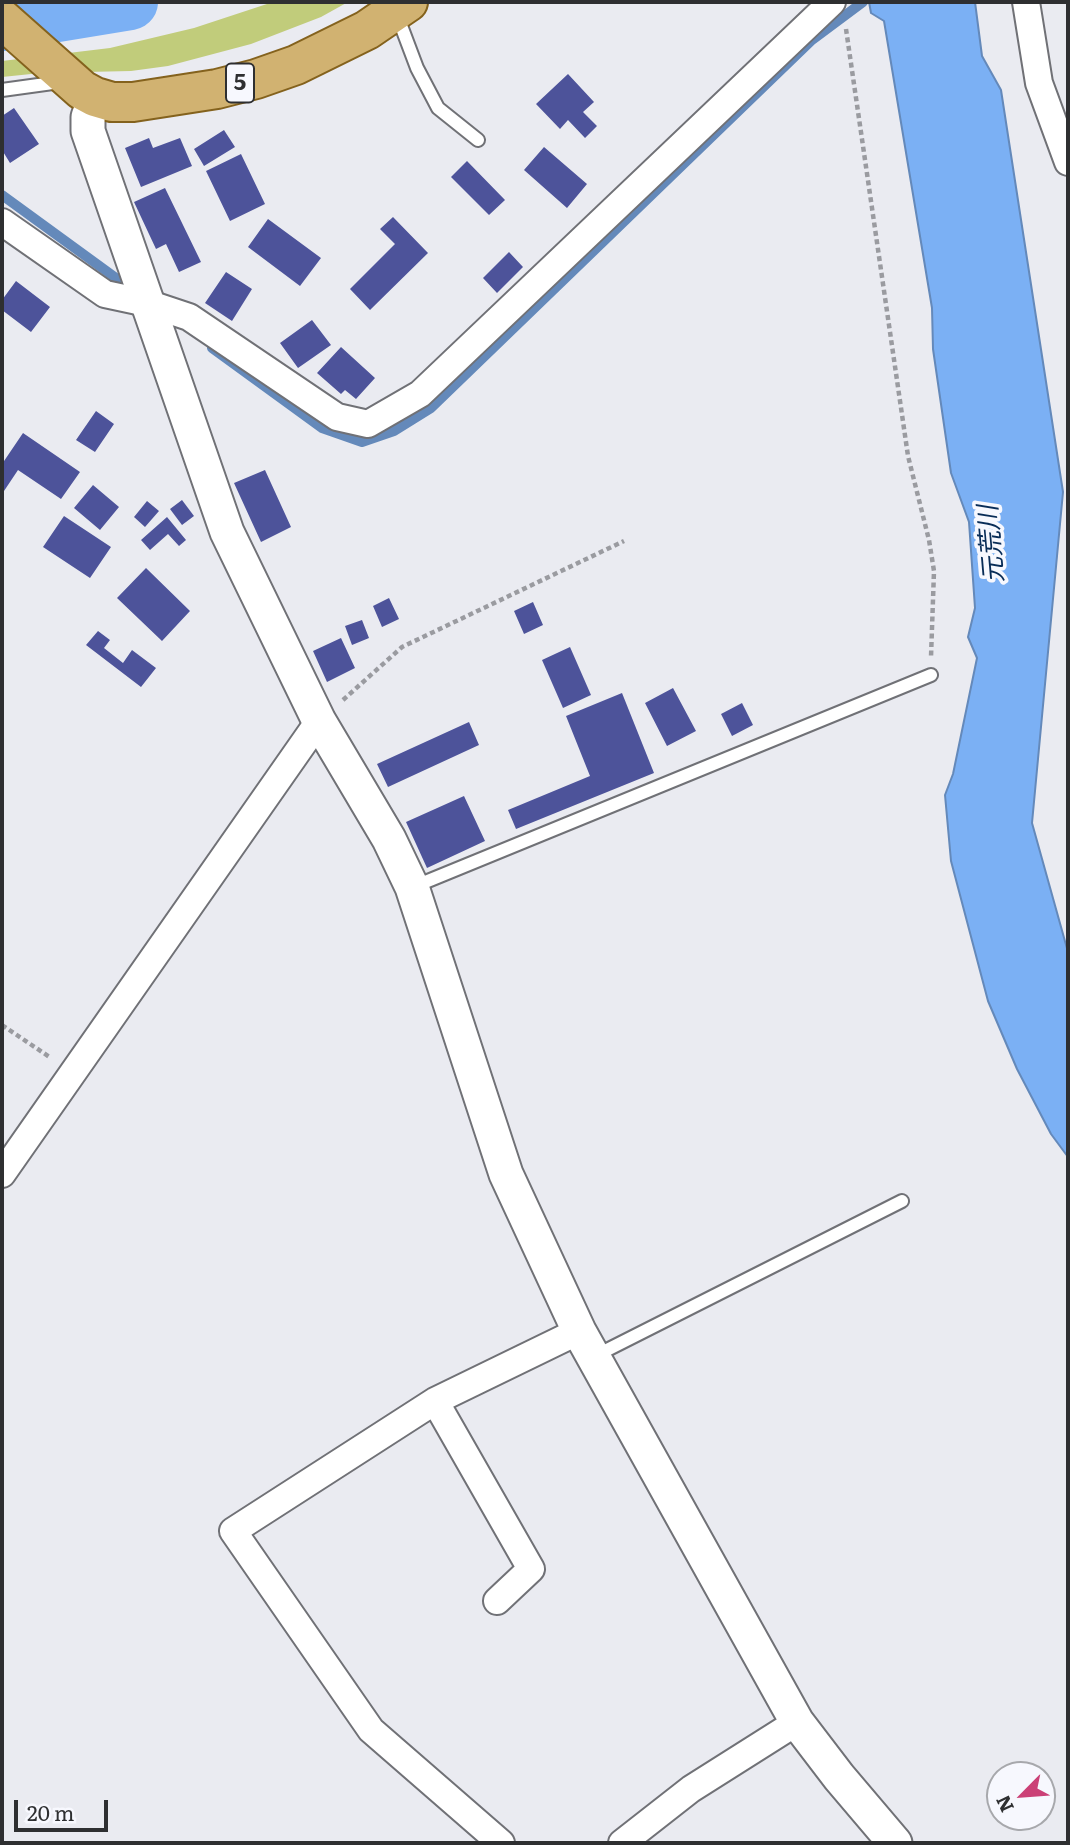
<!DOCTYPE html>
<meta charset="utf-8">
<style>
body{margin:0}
#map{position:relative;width:1070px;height:1845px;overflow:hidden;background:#eaebf1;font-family:Literata,serif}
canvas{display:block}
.frame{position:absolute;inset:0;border:4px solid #2e2f31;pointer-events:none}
.north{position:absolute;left:986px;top:1761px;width:70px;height:70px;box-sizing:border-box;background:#f7f8fe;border:2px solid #a7a8ac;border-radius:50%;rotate:245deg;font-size:19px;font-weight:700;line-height:28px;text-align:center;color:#2e2f31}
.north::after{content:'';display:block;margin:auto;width:24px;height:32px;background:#cb4076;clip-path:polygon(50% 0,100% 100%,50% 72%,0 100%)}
.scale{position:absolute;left:14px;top:1800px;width:94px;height:32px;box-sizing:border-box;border:4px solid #2e2f31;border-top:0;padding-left:9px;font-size:21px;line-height:24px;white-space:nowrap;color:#2e2f31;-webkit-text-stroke:5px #f7f8fe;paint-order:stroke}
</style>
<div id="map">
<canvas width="1070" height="1845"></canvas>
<div class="frame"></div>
<div class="north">N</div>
<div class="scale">20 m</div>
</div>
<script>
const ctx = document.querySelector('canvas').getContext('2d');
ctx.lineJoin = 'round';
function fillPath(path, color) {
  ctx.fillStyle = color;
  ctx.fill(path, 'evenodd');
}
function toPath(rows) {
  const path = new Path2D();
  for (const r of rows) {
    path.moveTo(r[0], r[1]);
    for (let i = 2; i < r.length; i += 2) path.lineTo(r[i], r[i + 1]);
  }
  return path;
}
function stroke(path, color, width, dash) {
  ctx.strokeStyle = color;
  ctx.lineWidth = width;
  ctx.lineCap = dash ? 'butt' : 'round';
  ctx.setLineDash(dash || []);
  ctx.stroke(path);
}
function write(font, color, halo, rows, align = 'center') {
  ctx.font = font + ' Literata,"Noto Sans JP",serif';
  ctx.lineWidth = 7;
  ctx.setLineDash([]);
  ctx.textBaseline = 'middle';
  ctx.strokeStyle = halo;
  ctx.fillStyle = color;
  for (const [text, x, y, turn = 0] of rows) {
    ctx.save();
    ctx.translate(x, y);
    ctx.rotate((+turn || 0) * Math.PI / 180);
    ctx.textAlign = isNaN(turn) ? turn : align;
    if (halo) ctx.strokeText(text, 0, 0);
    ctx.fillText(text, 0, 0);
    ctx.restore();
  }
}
const green = toPath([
 [273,2,348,2,321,17,251,44,168,66,131,71,41,73,2,77,2,61,110,48,194,28]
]);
const water = toPath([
 [869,2,975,2,982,56,1001,90,1063,492,1032,823,1068,952,1068,1157,1051,1134,1017,1069,988,1001,951,861,945,795,953,774,977,658,968,637,975,608,969,522,951,473,933,349,932,308,884,21,871,13,869,2]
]);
const stream = toPath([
 [2,195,131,289],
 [212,348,322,428,362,442,394,431,431,408,812,40,863,2]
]);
const river = toPath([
 [2,23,130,2]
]);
const building = toPath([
 [568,74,594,102,583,112,597,126,585,138,568,120,560,129,536,104],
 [14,108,39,144,10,163,2,150,2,116],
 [224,130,235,147,204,166,194,149],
 [149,138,153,148,180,138,192,166,141,187,125,148],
 [544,147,587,184,567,208,524,170],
 [241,154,265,204,230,221,206,171],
 [467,161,505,200,489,215,451,177],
 [165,188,201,262,179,272,166,244,156,249,134,202],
 [393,217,428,253,370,310,350,289,395,244,380,229],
 [268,219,321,258,300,286,248,247],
 [509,252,523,267,497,293,483,278],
 [226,272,252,289,232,321,205,303],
 [16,281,50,307,31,332,2,310,2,300],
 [312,320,331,345,298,368,280,343],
 [341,347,375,378,356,399,345,390,341,394,317,373],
 [96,411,114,424,95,452,76,440],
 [23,433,80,472,61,499,18,470,2,494,2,464],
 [265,470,291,527,261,542,234,483],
 [93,485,119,507,100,530,74,508],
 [182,500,194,516,182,525,170,509],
 [147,501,159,511,145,527,134,517],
 [64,516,111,547,90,578,43,547],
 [167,517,186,540,179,546,168,534,150,550,141,540],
 [146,568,190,611,162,641,117,598],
 [389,598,399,619,382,627,373,606],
 [533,602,543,625,524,634,514,611],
 [362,620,369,638,352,645,345,626],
 [98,631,110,640,104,648,123,663,132,650,156,668,141,687,86,645],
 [341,638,355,668,327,682,313,651],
 [570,647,591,695,563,708,542,660],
 [673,688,696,731,667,746,645,703],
 [622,693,654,773,516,829,508,810,590,776,566,716],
 [742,703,753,725,732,736,721,714],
 [469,722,479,745,388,787,377,764],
 [464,796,485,841,427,868,406,822]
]);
const path = toPath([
 [846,29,908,456,929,540,934,571,931,657],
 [343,700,402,647,624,541],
 [2,1025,51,1058]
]);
const service = toPath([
 [397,15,417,68,438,108,478,140],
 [2,90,60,82],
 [413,887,931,675],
 [593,1357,902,1201]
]);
const minor = toPath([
 [1026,2,1039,83,1068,162],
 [2,222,105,294,147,303,189,317,337,417,368,424,420,394,832,2],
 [2,1174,319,721],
 [435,1401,531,1569,497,1601],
 [501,1843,371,1730,233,1531,435,1401,579,1331],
 [622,1843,691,1789,797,1722]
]);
const tertiary = toPath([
 [95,97,88,117,88,131,227,532,319,721,389,839,412,887,506,1174,579,1331,797,1722,839,1777,895,1843]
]);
const primary = toPath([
 [2,19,82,90,95,97,112,102,133,102,217,89,256,79,296,65,367,30,408,2]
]);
const shields = [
 [240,83,28]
];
const shieldNames = [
 ["5",240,83]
];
const waterNames = [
 ["元荒川",992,544,-95]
];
fillPath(green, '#c1cc7b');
fillPath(water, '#7bb0f4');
stroke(water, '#6489ba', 2);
stroke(stream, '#6489ba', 10);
stroke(river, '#7bb0f4', 56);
fillPath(building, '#4d539a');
stroke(service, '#707176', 16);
stroke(minor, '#707176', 30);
stroke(tertiary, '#707176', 37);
stroke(primary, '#84621d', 42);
stroke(path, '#9a9ba0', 4.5, [5, 3.5]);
stroke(service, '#fff', 12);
stroke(minor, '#fff', 26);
stroke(tertiary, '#fff', 33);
stroke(primary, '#d1b271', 38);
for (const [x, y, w] of shields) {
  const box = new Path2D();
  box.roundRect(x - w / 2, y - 19.5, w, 39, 5);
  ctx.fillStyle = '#f7f8fe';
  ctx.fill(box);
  stroke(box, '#2e2f31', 2);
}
write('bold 23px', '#2e2f31', null, shieldNames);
write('italic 26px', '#082c57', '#f7f8fe', waterNames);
</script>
